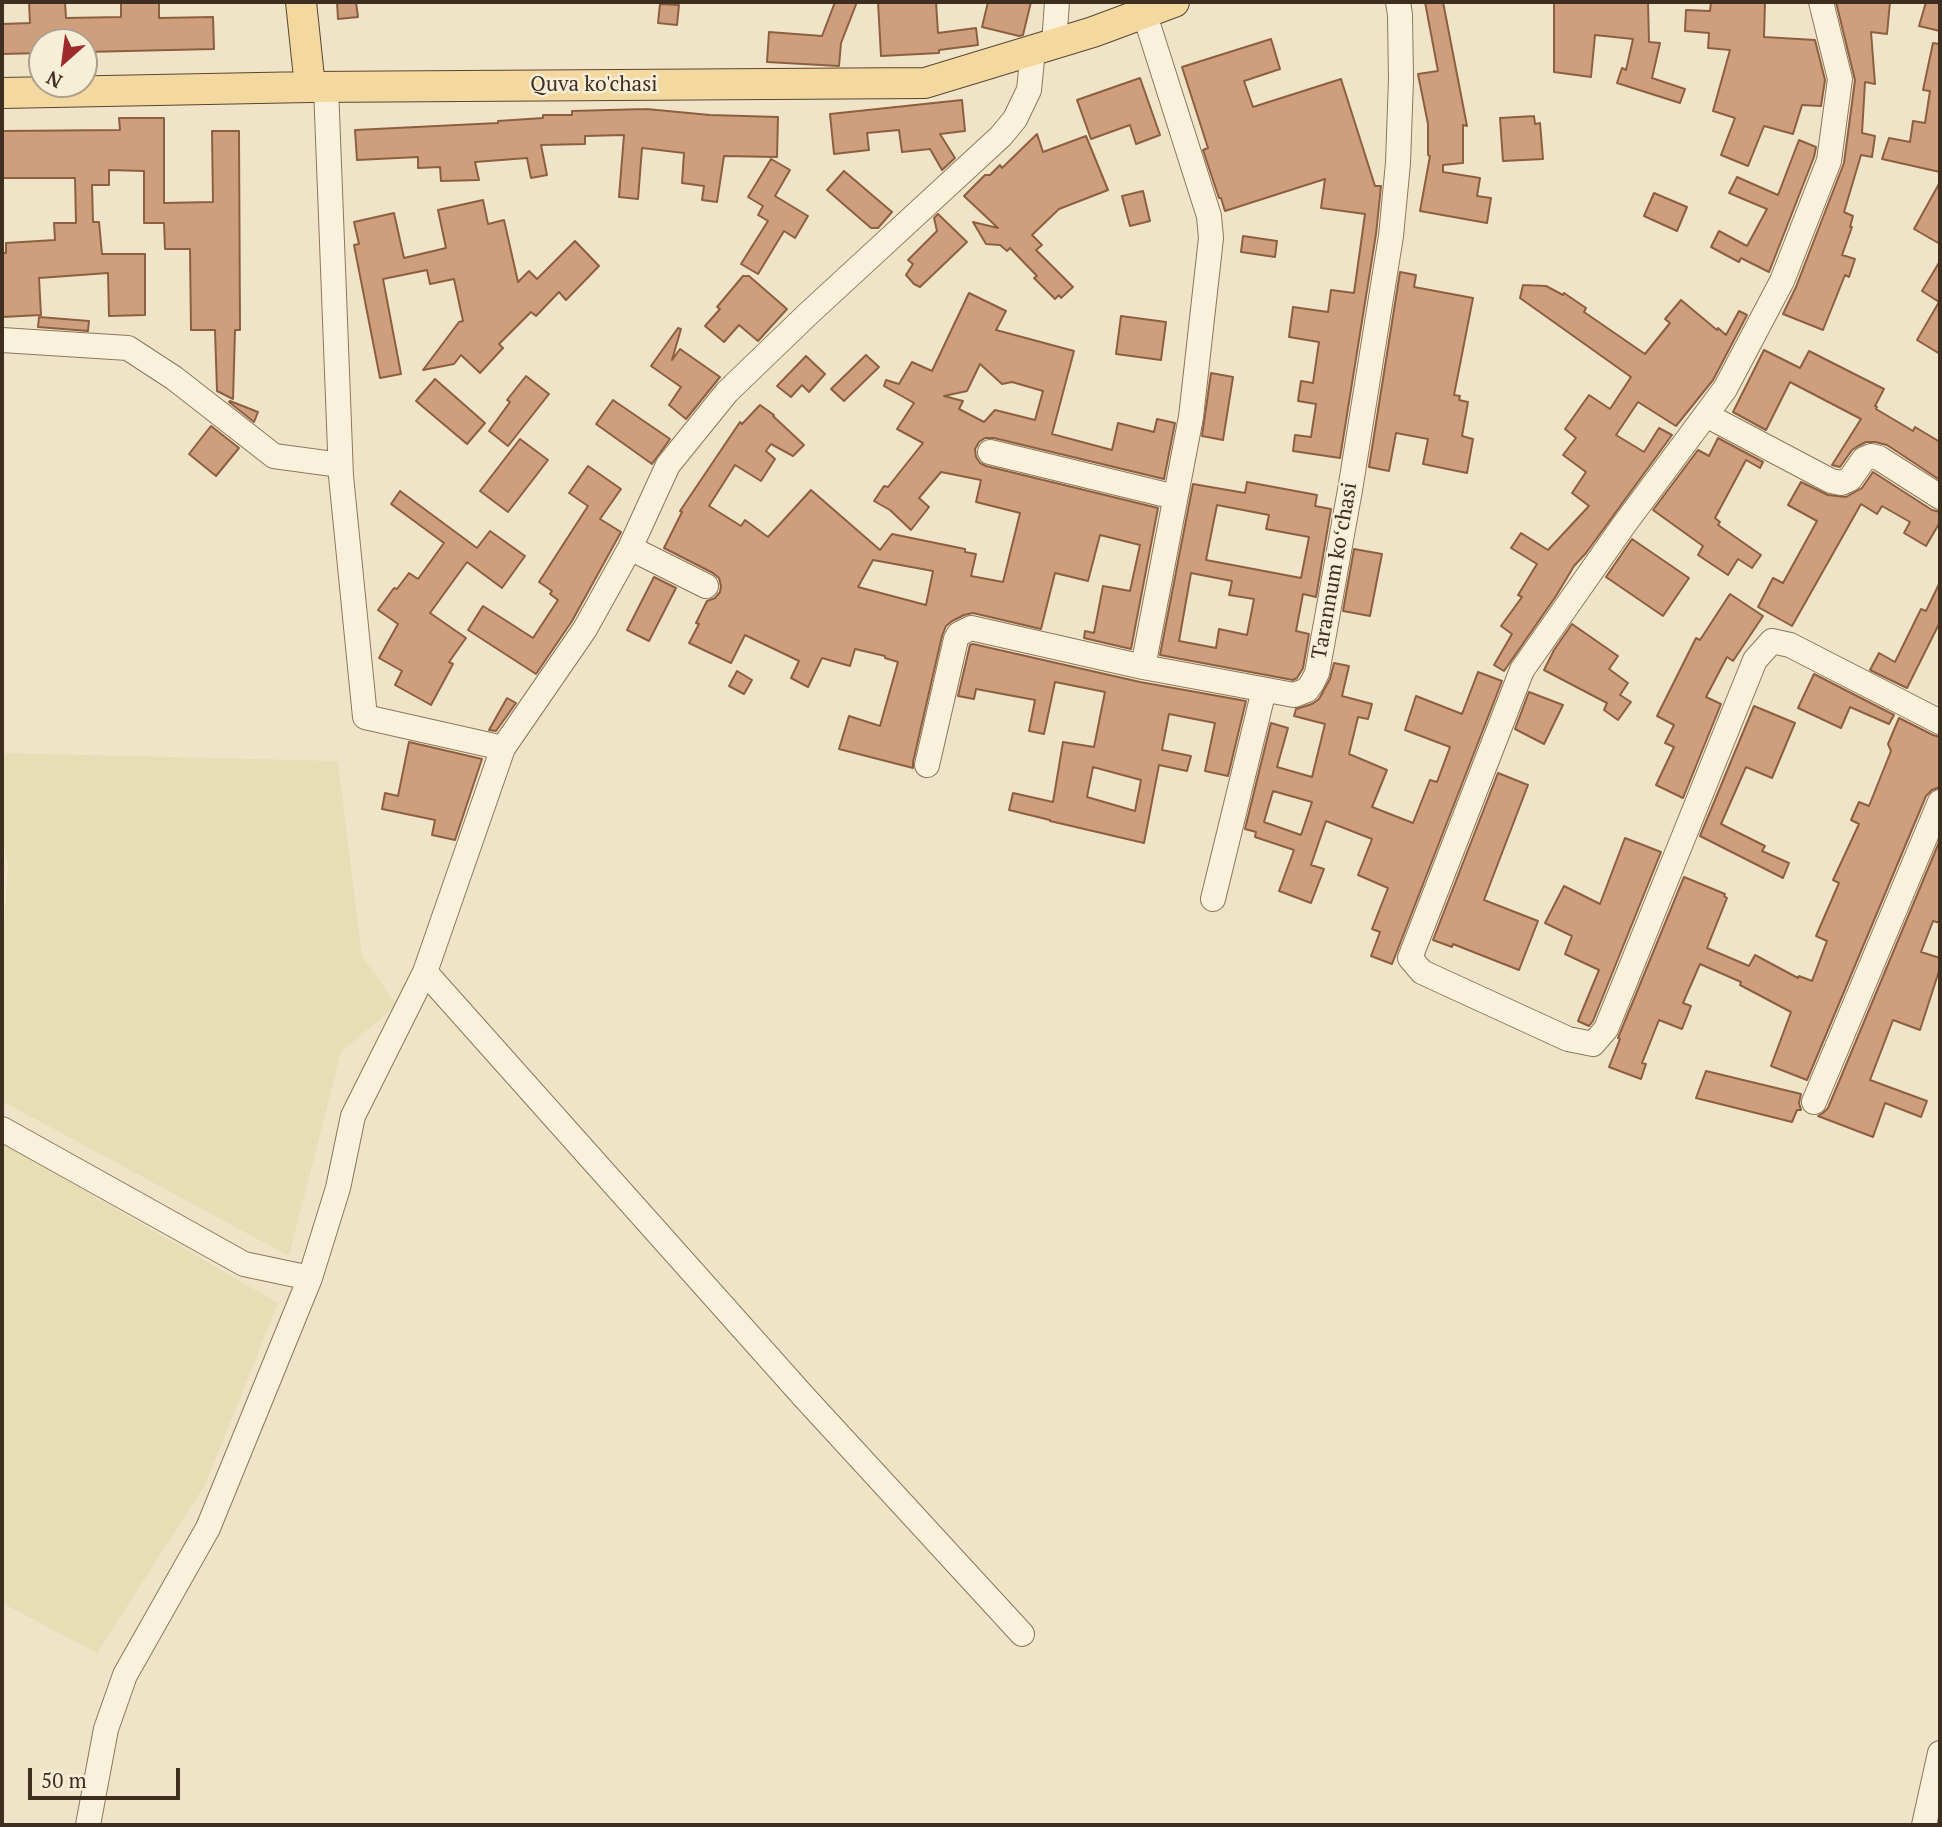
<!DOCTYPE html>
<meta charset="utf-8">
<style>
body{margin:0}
#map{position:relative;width:1942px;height:1827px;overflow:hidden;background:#f0e4c8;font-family:"PT Serif",serif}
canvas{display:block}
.frame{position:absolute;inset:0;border:4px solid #3d2e20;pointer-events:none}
.north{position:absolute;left:28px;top:28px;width:70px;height:70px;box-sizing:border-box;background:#f7eed8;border:2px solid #ada18e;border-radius:50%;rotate:208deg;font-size:19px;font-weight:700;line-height:28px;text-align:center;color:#3d2e20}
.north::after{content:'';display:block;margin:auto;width:24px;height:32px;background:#9e2a2b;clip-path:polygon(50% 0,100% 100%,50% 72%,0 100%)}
.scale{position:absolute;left:28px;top:1768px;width:152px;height:32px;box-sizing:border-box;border:4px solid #3d2e20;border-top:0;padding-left:9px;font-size:21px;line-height:24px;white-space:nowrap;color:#3d2e20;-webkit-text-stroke:5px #f7eed8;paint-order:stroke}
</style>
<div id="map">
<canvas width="1942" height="1827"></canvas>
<div class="frame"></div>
<div class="north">N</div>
<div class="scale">50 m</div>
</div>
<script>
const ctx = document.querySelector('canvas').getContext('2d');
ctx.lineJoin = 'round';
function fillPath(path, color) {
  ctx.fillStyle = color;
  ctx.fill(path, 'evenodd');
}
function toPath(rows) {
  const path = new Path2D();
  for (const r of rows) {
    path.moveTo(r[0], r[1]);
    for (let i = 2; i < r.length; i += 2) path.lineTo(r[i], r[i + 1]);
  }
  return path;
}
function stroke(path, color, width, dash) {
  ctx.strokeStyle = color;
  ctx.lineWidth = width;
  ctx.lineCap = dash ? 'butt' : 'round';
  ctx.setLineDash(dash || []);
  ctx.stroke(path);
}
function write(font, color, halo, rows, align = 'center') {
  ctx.font = font + ' "PT Serif",serif';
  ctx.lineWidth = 5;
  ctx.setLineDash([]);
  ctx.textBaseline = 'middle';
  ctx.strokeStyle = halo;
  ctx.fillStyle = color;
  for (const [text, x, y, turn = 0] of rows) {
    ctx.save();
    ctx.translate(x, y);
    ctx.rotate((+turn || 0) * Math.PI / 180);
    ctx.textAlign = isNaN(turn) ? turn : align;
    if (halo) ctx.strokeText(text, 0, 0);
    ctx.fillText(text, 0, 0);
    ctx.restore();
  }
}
const farmland = toPath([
 [2,753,338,761,362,956,397,1005,341,1052,289,1256,2,1101,2,961,8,864,2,836],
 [2,1143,278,1303,205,1485,97,1653,2,1603]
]);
const building = toPath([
 [29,2,65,2,66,18,121,17,121,2,159,2,159,18,213,17,214,49,84,52,84,42,42,42,42,53,2,54,2,24,30,23,29,2],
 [337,2,356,2,358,17,338,19,337,2],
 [835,2,857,2,841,43,839,66,767,62,769,32,822,36,835,2],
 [878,2,936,2,938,33,976,28,978,45,939,50,939,53,881,56,878,2],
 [988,2,1031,2,1023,35,1019,36,982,27,988,2],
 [1425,2,1443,2,1467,126,1463,125,1463,163,1443,165,1443,172,1480,178,1477,196,1491,198,1487,223,1420,211,1430,156,1428,155,1428,124,1418,74,1438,71,1425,2],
 [1554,2,1648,2,1649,42,1660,43,1652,78,1685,89,1680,103,1617,83,1622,68,1626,70,1633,39,1595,35,1591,77,1554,72,1554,2],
 [1711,2,1765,2,1764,37,1815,40,1825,80,1821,106,1802,105,1793,134,1764,126,1748,166,1721,155,1735,118,1713,111,1730,50,1708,48,1709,33,1685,31,1686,10,1710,11,1711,2],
 [1836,2,1890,2,1887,34,1871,32,1875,84,1865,82,1862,133,1875,136,1872,157,1861,155,1844,212,1853,216,1850,227,1852,227,1842,255,1855,259,1849,277,1845,275,1823,330,1783,314,1796,287,1844,163,1855,80,1836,2],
 [1926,2,1940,2,1940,31,1919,26,1926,2],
 [660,4,679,5,677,25,658,23,660,4],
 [1271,39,1280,69,1244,81,1253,107,1341,79,1375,186,1381,186,1376,234,1340,458,1293,451,1295,435,1311,437,1316,404,1298,401,1301,381,1313,383,1319,342,1289,337,1293,307,1328,312,1331,290,1354,293,1365,214,1321,208,1325,179,1225,211,1221,198,1219,198,1203,150,1208,148,1182,67,1271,39],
 [1933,43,1940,44,1940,172,1882,159,1889,138,1910,142,1913,121,1925,123,1930,91,1923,90,1933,43],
 [1140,78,1160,135,1136,144,1130,125,1091,139,1077,100,1140,78],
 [962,100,965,131,940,134,955,158,942,170,930,149,902,152,899,130,867,133,869,150,834,154,830,114,962,100],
 [646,109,710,115,778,117,777,157,724,156,717,202,702,200,704,186,682,183,684,153,642,148,638,199,619,197,624,135,585,136,585,144,541,145,547,175,531,178,527,158,475,162,479,180,441,181,440,167,418,168,418,157,357,160,355,130,498,123,498,121,543,118,543,115,572,115,572,111,646,109],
 [1534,116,1535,124,1540,123,1543,159,1503,161,1500,118,1534,116],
 [119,118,164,118,164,203,213,202,212,131,239,131,240,330,235,330,233,399,217,391,215,330,191,330,190,249,165,249,164,223,144,223,144,171,109,170,109,185,92,185,93,222,99,222,102,254,145,254,145,315,109,316,108,273,39,278,41,315,2,317,2,253,6,253,6,243,55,240,54,223,76,223,75,178,2,178,2,131,120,130,119,118],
 [1037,134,1043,152,1086,136,1108,190,1059,209,1032,235,1042,245,1036,250,1073,287,1061,298,1059,295,1055,299,1034,278,1037,276,1010,248,1007,251,1000,245,986,244,973,222,998,228,964,196,985,175,990,175,1000,165,1002,168,1037,134],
 [1799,140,1816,147,1814,157,1769,272,1741,258,1739,262,1711,247,1719,231,1747,246,1767,209,1729,193,1737,177,1778,195,1799,140],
 [771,159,790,170,775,196,808,216,795,238,784,231,758,274,741,264,768,221,758,215,763,206,748,197,771,159],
 [844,171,892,212,878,228,871,228,827,190,844,171],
 [1940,182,1940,244,1914,229,1940,182],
 [1143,191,1150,221,1130,226,1122,196,1143,191],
 [1654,193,1687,207,1677,231,1644,216,1654,193],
 [483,200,488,224,504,220,518,282,529,271,537,279,575,241,599,266,566,300,559,292,536,316,531,312,499,344,503,348,480,373,461,355,454,364,423,370,459,322,463,321,454,279,430,284,427,270,383,279,401,374,380,378,354,245,359,244,354,222,394,213,404,258,446,248,438,210,483,200],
 [938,214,967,242,920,287,914,284,906,275,913,264,908,260,937,231,934,218,938,214],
 [1243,236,1277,241,1275,257,1241,252,1243,236],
 [1940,261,1940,354,1917,340,1939,302,1922,291,1940,261],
 [1400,272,1416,275,1414,287,1473,298,1454,395,1460,396,1459,400,1468,402,1462,436,1473,439,1467,473,1423,464,1428,439,1396,433,1389,471,1369,467,1400,272],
 [743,276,749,276,787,309,758,341,739,325,724,342,705,326,720,309,717,307,743,276],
 [1523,285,1546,286,1563,295,1564,293,1586,308,1584,312,1645,354,1670,323,1665,319,1681,300,1717,330,1718,328,1726,335,1739,311,1747,315,1713,380,1676,426,1638,402,1616,435,1644,452,1659,428,1672,435,1586,553,1574,566,1556,596,1504,671,1494,665,1512,634,1501,626,1522,597,1518,595,1537,564,1511,548,1521,533,1548,550,1589,506,1572,493,1586,472,1563,455,1576,438,1565,429,1589,395,1610,409,1631,377,1520,298,1523,285],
 [969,293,1006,311,996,330,1074,351,1052,434,1112,450,1118,423,1154,432,1157,419,1175,423,1164,479,994,438,985,438,979,442,975,449,976,457,980,463,986,466,1158,508,1131,649,1084,638,1085,631,1094,633,1103,586,1130,591,1140,545,1100,535,1088,581,1055,573,1041,629,973,613,964,615,952,621,946,626,942,636,913,762,913,768,839,749,849,716,880,726,898,662,885,658,885,656,855,649,850,666,822,658,808,687,791,678,799,661,745,635,731,663,689,643,699,624,696,623,707,601,715,598,720,592,721,586,719,578,713,573,664,548,682,512,680,511,740,422,742,424,760,405,774,415,773,416,804,445,793,456,771,444,766,451,775,459,761,481,735,465,709,506,741,526,745,520,768,537,811,490,880,550,892,534,965,549,965,552,976,554,971,576,1003,582,1020,513,976,502,981,480,941,472,919,498,929,507,911,530,890,510,874,501,884,486,888,487,923,443,897,429,914,403,884,386,886,380,899,384,912,362,932,371,969,293],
 [980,364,1002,384,1012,382,1043,391,1035,420,995,410,984,422,959,409,963,401,944,396,967,391,980,364],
 [873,560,933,571,926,605,858,587,873,560],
 [1121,316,1166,322,1161,360,1116,354,1121,316],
 [39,317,89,321,88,331,38,327,39,317],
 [678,328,681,329,672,360,680,349,720,377,686,419,669,405,681,387,651,366,678,328],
 [1764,350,1800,368,1809,351,1884,389,1875,406,1877,407,1876,409,1913,431,1915,427,1940,442,1940,480,1887,445,1875,442,1866,442,1858,446,1852,450,1840,467,1832,465,1861,419,1790,382,1766,430,1733,412,1764,350],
 [866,355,879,367,844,401,831,389,866,355],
 [806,356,825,374,809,392,802,385,791,397,777,386,806,356],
 [1211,373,1233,377,1223,440,1202,436,1211,373],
 [526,376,549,394,508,446,489,431,510,402,507,400,526,376],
 [435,379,485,423,467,444,416,401,435,379],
 [613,400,670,439,652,464,596,424,613,400],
 [230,401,258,412,254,422,229,402,230,401],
 [211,426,239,448,216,476,189,454,211,426],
 [1718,438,1763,462,1760,468,1746,460,1715,518,1720,522,1718,525,1761,555,1752,568,1738,559,1728,575,1698,555,1703,546,1653,510,1698,450,1709,456,1718,438],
 [520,439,548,460,508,512,480,491,520,439],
 [588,466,621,489,600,519,621,532,572,621,536,674,468,630,483,606,533,638,558,600,550,594,552,591,539,582,588,506,569,493,588,466],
 [1873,472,1932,510,1940,512,1940,522,1926,546,1904,533,1910,522,1882,506,1877,514,1861,504,1792,626,1758,607,1773,578,1783,583,1817,521,1788,505,1801,482,1828,495,1846,497,1862,488,1873,472],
 [1247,482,1317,495,1315,506,1331,509,1316,597,1303,594,1296,631,1309,634,1303,668,1297,678,1293,680,1160,655,1193,484,1245,493,1247,482],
 [1217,505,1269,515,1266,529,1309,537,1301,578,1206,560,1217,505],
 [1191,573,1232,581,1229,595,1254,599,1247,635,1219,629,1216,648,1179,641,1191,573],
 [400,491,477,548,490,531,525,556,502,588,467,562,430,613,466,638,449,662,453,664,431,705,395,685,402,671,379,658,398,624,378,610,394,588,397,589,409,573,418,579,444,543,391,504,400,491],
 [1632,539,1689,578,1663,616,1606,577,1632,539],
 [1354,549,1382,554,1370,616,1343,611,1354,549],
 [654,577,676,588,649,641,627,630,654,577],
 [1940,582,1940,622,1907,688,1870,670,1879,653,1895,662,1921,609,1926,611,1940,582],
 [1730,594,1763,616,1733,661,1727,657,1706,697,1721,704,1683,798,1656,785,1674,747,1665,743,1674,725,1657,716,1696,638,1700,640,1730,594],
 [1572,624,1618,656,1609,669,1628,683,1620,695,1631,702,1618,720,1604,710,1607,703,1544,670,1554,650,1572,624],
 [973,644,1140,682,1246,701,1228,776,1205,771,1215,723,1169,714,1162,750,1191,756,1187,771,1159,765,1144,843,1050,821,1050,820,1009,810,1013,793,1053,802,1063,742,1094,747,1105,692,1055,682,1044,734,1029,731,1035,700,976,689,974,699,958,696,970,645,973,644],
 [1093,767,1141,780,1135,811,1087,797,1093,767],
 [1334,663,1349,666,1342,696,1372,704,1368,719,1358,717,1349,754,1387,770,1372,807,1413,823,1430,780,1437,782,1450,747,1405,730,1416,696,1462,714,1478,672,1502,681,1392,964,1371,956,1380,932,1372,929,1388,888,1358,875,1372,839,1326,821,1311,865,1324,869,1311,903,1279,891,1294,850,1255,837,1256,832,1245,829,1271,723,1288,728,1277,767,1312,777,1325,724,1294,716,1296,709,1312,704,1319,699,1330,679,1334,663],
 [1273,791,1312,802,1301,835,1264,822,1273,791],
 [737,671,752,680,744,694,729,686,737,671],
 [1814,674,1894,715,1889,724,1850,707,1841,728,1798,708,1814,674],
 [1529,692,1563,705,1544,744,1515,729,1529,692],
 [507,698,516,703,496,731,489,730,507,698],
 [1754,706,1795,723,1772,778,1746,767,1721,824,1765,846,1762,851,1789,863,1783,878,1700,836,1754,706],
 [1899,718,1933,735,1940,737,1940,787,1932,790,1926,796,1807,1080,1771,1066,1791,1012,1740,985,1741,982,1700,964,1683,1003,1691,1006,1682,1029,1659,1020,1642,1063,1646,1064,1641,1079,1609,1067,1620,1039,1618,1038,1684,877,1725,894,1724,896,1727,898,1707,948,1749,966,1755,955,1798,978,1799,976,1812,981,1827,941,1816,936,1839,883,1833,880,1859,824,1851,820,1859,802,1869,806,1891,751,1888,744,1899,718],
 [409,742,482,759,455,840,432,835,435,820,382,809,385,793,398,796,409,742],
 [1498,773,1528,785,1484,900,1538,921,1519,970,1453,944,1452,947,1433,940,1498,773],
 [1625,838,1661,852,1593,1021,1589,1026,1578,1021,1599,970,1565,954,1572,936,1545,923,1564,886,1600,904,1625,838],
 [1940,840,1940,923,1933,921,1921,952,1940,958,1940,968,1920,1030,1893,1020,1870,1080,1927,1101,1921,1117,1885,1103,1873,1137,1818,1116,1823,1113,1828,1108,1940,840],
 [1706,1071,1801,1094,1799,1103,1801,1110,1797,1110,1792,1122,1696,1098,1706,1071]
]);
const minor = toPath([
 [1821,2,1840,79,1829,161,1782,281,1725,389,1623,526,1522,670,1410,958,1422,972,1568,1039,1593,1044,1606,1029,1755,660,1772,641,1790,645,1940,722],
 [1054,44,1057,2],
 [326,87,341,476,365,717,503,748],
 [2,340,128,348,174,378,274,456,340,465],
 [1706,415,1831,481,1841,483,1850,479,1864,459,1871,456,1879,458,1940,497],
 [990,452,1175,497],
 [630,548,706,586],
 [1143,667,1191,417,1211,238,1209,216,1144,12],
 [927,765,956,639,959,634,971,628,1143,667,1294,695,1307,690,1312,683,1317,673,1350,490,1391,236,1398,163,1401,79,1400,15,1398,2],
 [1213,899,1264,690],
 [1814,1102,1940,802],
 [2,1129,244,1264,310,1278],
 [1022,1634,805,1398,425,972,503,748,585,629,630,548,668,465,727,392,808,314,1001,136,1015,119,1029,90,1033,50],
 [88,1825,106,1729,125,1675,208,1528,310,1278,338,1188,353,1116,425,972],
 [1924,1825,1940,1753]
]);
const major = toPath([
 [301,2,310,87],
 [2,93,310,87,925,83,1093,32,1174,2]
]);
const streetNames = [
 ["Quva ko'chasi",594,85],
 ["Tarannum koʻchasi",1335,571,-80]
];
fillPath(farmland, '#e6deb5');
fillPath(building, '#cf9f7d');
stroke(building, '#8d5f41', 2);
stroke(minor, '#8d765c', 26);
stroke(major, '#5b4430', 32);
stroke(minor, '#faf1dc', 24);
stroke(major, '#f3d9a0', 30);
write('21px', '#3d2e20', '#f7eed8', streetNames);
</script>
